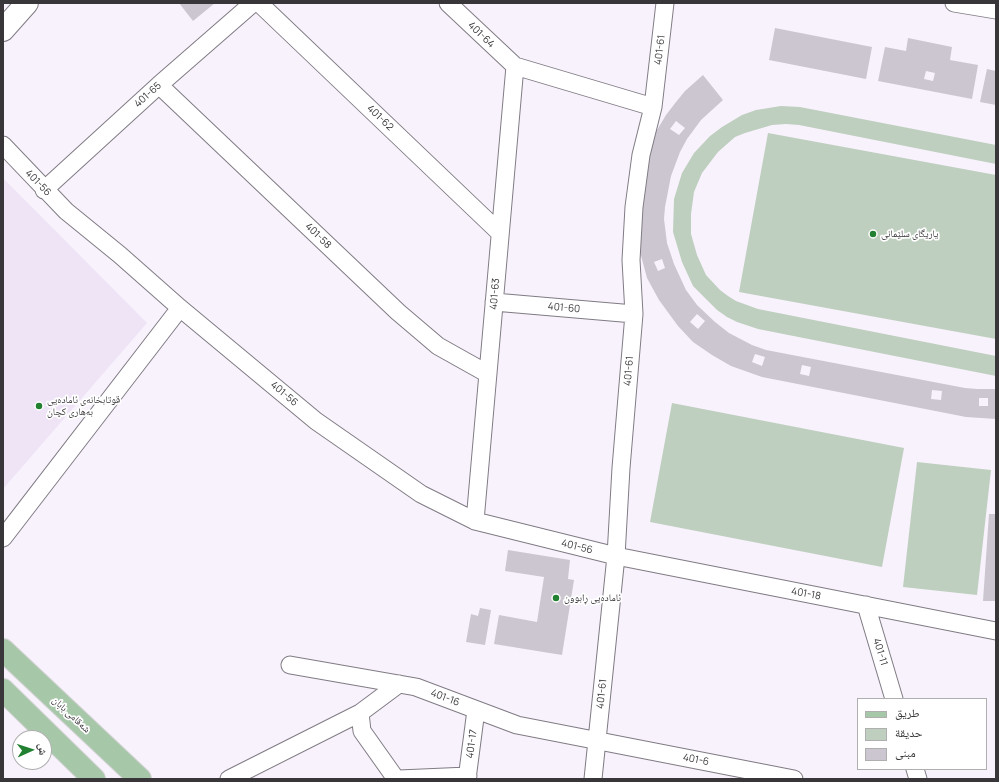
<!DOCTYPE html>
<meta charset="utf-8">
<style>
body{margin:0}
#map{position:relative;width:999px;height:782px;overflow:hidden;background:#f8f2fc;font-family:Manrope,"Noto Naskh Arabic",sans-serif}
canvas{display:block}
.frame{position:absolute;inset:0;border:4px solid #39363a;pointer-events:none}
.legend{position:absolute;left:857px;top:698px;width:130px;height:72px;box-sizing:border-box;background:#fff;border:1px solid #b0afb0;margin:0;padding:5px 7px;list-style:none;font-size:12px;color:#39363a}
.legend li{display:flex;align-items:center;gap:8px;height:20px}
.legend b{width:20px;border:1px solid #b0afb0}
.north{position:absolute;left:12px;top:730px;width:40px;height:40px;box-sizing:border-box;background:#fff;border:1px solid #b0afb0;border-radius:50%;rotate:87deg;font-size:11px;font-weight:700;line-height:16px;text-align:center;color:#39363a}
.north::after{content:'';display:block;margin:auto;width:14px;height:18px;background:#228031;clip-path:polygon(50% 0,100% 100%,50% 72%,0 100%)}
</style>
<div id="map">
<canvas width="999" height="782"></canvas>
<div class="frame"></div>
<ul class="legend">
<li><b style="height:5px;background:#a7c7a9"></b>طريق</li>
<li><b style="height:11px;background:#bfcfbf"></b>حديقة</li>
<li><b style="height:11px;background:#ccc6d0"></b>مبنى</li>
</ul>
<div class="north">ش</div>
</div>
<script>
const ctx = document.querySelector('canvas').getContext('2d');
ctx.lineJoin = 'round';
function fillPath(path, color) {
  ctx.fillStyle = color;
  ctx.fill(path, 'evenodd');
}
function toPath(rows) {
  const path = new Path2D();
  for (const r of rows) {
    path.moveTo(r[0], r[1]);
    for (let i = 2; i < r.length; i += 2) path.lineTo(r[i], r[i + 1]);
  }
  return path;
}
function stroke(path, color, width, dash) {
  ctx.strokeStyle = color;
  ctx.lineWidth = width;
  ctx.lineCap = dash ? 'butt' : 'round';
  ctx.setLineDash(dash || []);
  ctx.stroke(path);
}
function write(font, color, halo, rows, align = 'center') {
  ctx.font = font + ' Manrope,"Noto Naskh Arabic",sans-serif';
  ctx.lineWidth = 3.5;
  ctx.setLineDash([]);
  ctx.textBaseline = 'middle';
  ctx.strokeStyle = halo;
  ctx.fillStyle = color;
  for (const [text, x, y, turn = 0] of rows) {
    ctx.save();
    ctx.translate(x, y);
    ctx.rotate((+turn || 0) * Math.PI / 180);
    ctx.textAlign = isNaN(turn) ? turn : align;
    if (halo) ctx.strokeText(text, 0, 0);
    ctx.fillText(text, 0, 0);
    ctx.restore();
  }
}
const built = toPath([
 [3,178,147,323,3,489]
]);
const green = toPath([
 [781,106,800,107,996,145,996,164,799,125,786,124,772,125,745,133,735,137,718,152,702,173,694,192,691,214,691,234,697,255,706,275,720,290,728,296,736,301,758,309,996,356,996,376,758,329,737,322,727,317,717,310,693,286,682,262,673,232,674,199,682,173,694,153,710,136,722,127,742,115,756,110],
 [768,133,996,175,996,339,739,292],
 [672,403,904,448,882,567,650,522],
 [917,462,991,470,977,595,903,587]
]);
const building = toPath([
 [179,3,215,3,193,21],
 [775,28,872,47,866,79,769,60],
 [908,38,952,47,950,60,978,65,972,99,878,81,885,47,906,51],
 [926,71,935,73,933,81,924,79],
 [987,69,996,71,996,105,980,102],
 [703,75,723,100,701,120,687,139,680,152,671,176,665,207,664,219,667,243,674,264,686,290,697,305,715,322,729,333,752,345,766,350,965,388,977,389,996,389,996,419,966,417,762,377,731,366,712,355,693,342,678,326,659,300,647,278,639,248,636,234,651,140,666,115,676,102,685,91],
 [676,121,685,128,679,135,670,129],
 [662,259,665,268,658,271,654,262],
 [697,314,705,321,698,329,690,322],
 [755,354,765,357,762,366,752,362],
 [802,365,811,367,809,376,800,374],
 [932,390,942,391,941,400,931,399],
 [979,398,988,398,988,406,979,406],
 [989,514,996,514,996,601,983,601],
 [508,550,570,560,568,579,574,580,562,655,494,644,499,615,537,622,544,577,505,571],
 [480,608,491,610,485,645,466,642,471,614,478,616]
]);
const street = toPath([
 [259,3,500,233],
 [448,3,515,66,653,107],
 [954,3,996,10],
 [159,85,398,312,438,346,488,374],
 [3,145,66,211,120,255,180,308,316,421,421,494,475,521,616,556,996,631],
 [44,190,159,85,253,3],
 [494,302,634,314],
 [475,521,515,66],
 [3,538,180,308],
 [866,605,894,699],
 [290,665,416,687,517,725,794,779],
 [915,769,918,779],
 [229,779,360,713],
 [396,779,362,731,360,713,399,684],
 [399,779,468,776],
 [467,779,476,710],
 [593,779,616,556,621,468,634,314,631,260,634,207,641,155,653,107,665,3]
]);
const secondary = toPath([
 [3,30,27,3]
]);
const primary = toPath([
 [3,650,140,779],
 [3,690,94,779]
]);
const markers = [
 [873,234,4,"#228031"],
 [39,406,4,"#228031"],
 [556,598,4,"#228031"]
];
const streetNames = [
 ["401-64",481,35,44],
 ["401-61",660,50,-83],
 ["401-65",148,95,-42],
 ["401-62",380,118,44],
 ["401-56",38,183,46],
 ["401-58",318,236,44],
 ["401-63",495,294,-85],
 ["401-60",564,308,5],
 ["401-61",629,371,-85],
 ["401-56",284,394,40],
 ["401-56",577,547,14],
 ["401-18",806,594,11],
 ["401-11",880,652,73],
 ["401-61",602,694,-84],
 ["401-16",445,698,21],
 ["شەقامی بابان",71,715,43],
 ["401-17",472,744,-82],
 ["401-6",696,760,11]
];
const poiNames = [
 ["یاریگای سلێمانی",881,234],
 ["قوتابخانەی ئامادەیی",47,400],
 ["بەهاری کچان",47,412],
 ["ئامادەیی ڕابوون",564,598]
];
fillPath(built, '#eee4f6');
fillPath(green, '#bfcfbf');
fillPath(building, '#ccc6d0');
stroke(street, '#807b84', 19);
stroke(secondary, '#807b84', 24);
stroke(primary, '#d3d3d4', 24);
stroke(street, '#fff', 17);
stroke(secondary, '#fff', 22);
stroke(primary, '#a7c7a9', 22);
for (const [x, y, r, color] of markers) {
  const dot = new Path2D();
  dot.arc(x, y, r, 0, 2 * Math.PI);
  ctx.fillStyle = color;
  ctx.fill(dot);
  stroke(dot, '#fff', 1.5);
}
write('10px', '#39363a', '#fff', streetNames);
write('10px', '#39363a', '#fff', poiNames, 'left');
</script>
